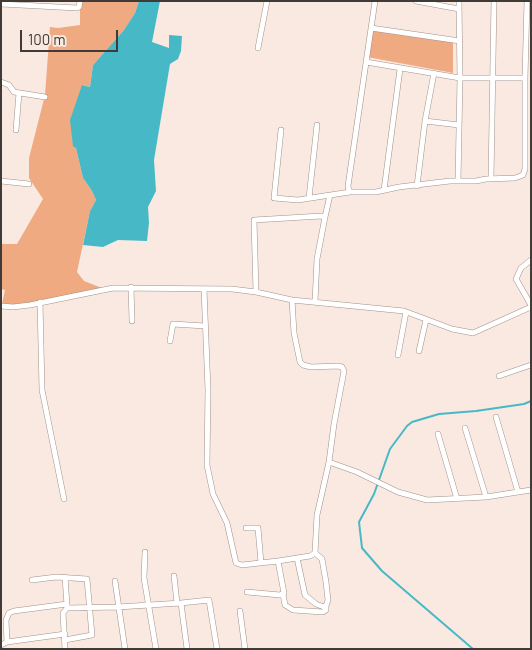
<!DOCTYPE html>
<style>
body{margin:0}
#map{position:relative;width:532px;height:650px;overflow:hidden;background:#fae9e0;font-family:Barlow,sans-serif}
canvas{display:block}
.frame{position:absolute;inset:0;border:2px solid #413b37;pointer-events:none}
.scale{position:absolute;left:20px;top:30px;width:98px;height:22px;box-sizing:border-box;border:2px solid #413b37;border-top:0;padding-left:6px;font-size:15px;line-height:18px;white-space:nowrap;color:#413b37;-webkit-text-stroke:4px #fae9e0;paint-order:stroke}
</style>
<div id="map">
<canvas width="532" height="650"></canvas>
<div class="frame"></div>
<div class="scale">100 m</div>
</div>
<script>
const ctx = document.querySelector('canvas').getContext('2d');
ctx.lineJoin = 'round';
function fillPath(path, color) {
  ctx.fillStyle = color;
  ctx.fill(path, 'evenodd');
}
function toPath(rows) {
  const path = new Path2D();
  for (const r of rows) {
    path.moveTo(r[0], r[1]);
    for (let i = 2; i < r.length; i += 2) path.lineTo(r[i], r[i + 1]);
  }
  return path;
}
function stroke(path, color, width, dash) {
  ctx.strokeStyle = color;
  ctx.lineWidth = width;
  ctx.lineCap = dash ? 'butt' : 'round';
  ctx.setLineDash(dash || []);
  ctx.stroke(path);
}
const green = toPath([
 [80,1,139,1,135,13,124,30,93,65,90,87,83,85,76,148,83,178,92,191,96,200,90,211,77,272,84,281,107,290,18,306,2,304,5,290,1,289,1,244,17,244,43,199,29,178,29,158,45,95,50,27,58,28,80,25],
 [372,28,453,41,453,73,367,57]
]);
const water = toPath([
 [139,1,160,1,152,42,169,48,169,35,182,36,181,51,178,59,170,64,154,160,156,191,148,207,149,223,147,241,118,240,103,247,83,245,90,211,96,200,92,191,83,178,76,148,73,146,70,120,82,85,90,87,93,65,124,30,135,13]
]);
const stream = toPath([
 [473,649,382,571,362,548,359,522,374,494,390,449,407,426,412,422,439,414,476,411,524,404,531,401]
]);
const street = toPath([
 [375,1,348,186,349,191,352,192,376,192,399,187,450,181,476,181,486,179,515,178,523,175,525,169,525,78,527,1],
 [416,1,459,9],
 [1,4,77,8,79,7,80,1],
 [371,28,460,41],
 [258,48,267,1],
 [366,62,460,78,459,1],
 [1,82,9,85,14,92,45,97],
 [425,121,459,125],
 [16,130,19,93],
 [281,130,274,198,298,200,350,192],
 [491,179,494,1],
 [1,181,29,184],
 [458,181,460,78,525,78],
 [417,186,425,121,434,73],
 [384,190,400,69],
 [309,198,317,125],
 [325,217,330,195],
 [531,260,521,268,516,279,531,305],
 [131,287,132,321],
 [204,289,208,390,207,465,213,494,227,523,236,563,242,565,278,561,310,556,315,553,317,515,329,462],
 [256,292,254,220,321,216,325,217,317,259,315,302],
 [292,300,294,333,300,362,303,365,311,367,338,366,342,367,344,371,334,424,329,462,357,472,398,492,427,500,486,497,531,490],
 [40,302,42,390,64,499],
 [1,306,13,307,30,305,113,288,232,289,256,292,292,300,404,311,452,329,473,333,531,307],
 [170,341,173,324,205,326],
 [419,351,426,320],
 [398,355,406,312],
 [499,376,531,365],
 [496,417,518,492],
 [465,428,486,497],
 [438,434,457,499],
 [246,528,258,528,261,563],
 [145,552,144,578,156,649],
 [297,558,305,595,316,604,324,607,326,606,328,600,326,582,322,559,315,553],
 [174,576,177,603],
 [65,577,67,605],
 [32,580,56,577,87,579,92,635,65,640],
 [115,581,125,649],
 [247,592,280,595,284,593,278,561],
 [283,594,285,605,293,610,323,612,326,610,326,606],
 [181,603,209,600,217,649],
 [240,611,245,649],
 [7,642,6,620,9,613,14,611,67,604],
 [1,645,7,642,65,634],
 [65,649,63,613,67,608,118,607,181,603,187,649]
]);
fillPath(green, '#f0aa82');
fillPath(water, '#47b9c6');
stroke(stream, '#47b9c6', 2);
stroke(street, '#a19189', 6);
stroke(street, '#fff', 5);
</script>
